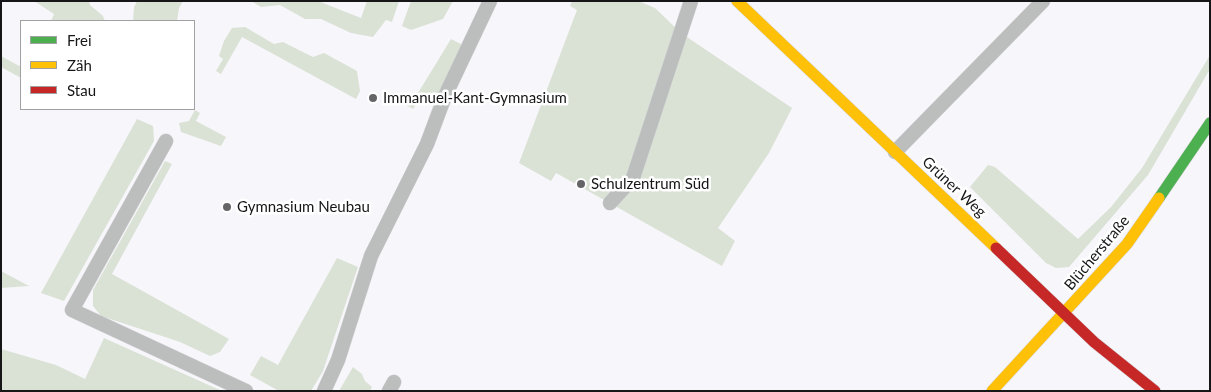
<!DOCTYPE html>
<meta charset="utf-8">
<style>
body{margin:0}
#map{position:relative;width:1211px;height:392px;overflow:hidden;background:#f7f6fb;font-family:Lato,sans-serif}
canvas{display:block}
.frame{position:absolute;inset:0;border:2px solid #161517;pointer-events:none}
.legend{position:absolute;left:20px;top:20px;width:175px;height:90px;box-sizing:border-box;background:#fff;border:1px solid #a2a1a2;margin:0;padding:6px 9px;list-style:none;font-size:15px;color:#161517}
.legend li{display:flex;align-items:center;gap:10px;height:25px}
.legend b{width:25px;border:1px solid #a2a1a2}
</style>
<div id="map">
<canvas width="1211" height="392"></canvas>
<div class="frame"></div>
<ul class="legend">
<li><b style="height:6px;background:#4caf50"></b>Frei</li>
<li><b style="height:6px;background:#ffc107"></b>Zäh</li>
<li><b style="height:6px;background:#c62828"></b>Stau</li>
</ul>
</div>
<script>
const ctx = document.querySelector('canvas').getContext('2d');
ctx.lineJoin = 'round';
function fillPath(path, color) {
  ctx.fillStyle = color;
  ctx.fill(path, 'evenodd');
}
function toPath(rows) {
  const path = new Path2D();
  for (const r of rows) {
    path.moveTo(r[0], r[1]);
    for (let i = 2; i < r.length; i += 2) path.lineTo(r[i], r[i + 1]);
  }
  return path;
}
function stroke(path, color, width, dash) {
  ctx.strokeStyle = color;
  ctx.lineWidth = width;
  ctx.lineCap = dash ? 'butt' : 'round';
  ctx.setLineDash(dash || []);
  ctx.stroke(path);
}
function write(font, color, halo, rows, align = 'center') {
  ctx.font = font + ' Lato,sans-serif';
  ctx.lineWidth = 5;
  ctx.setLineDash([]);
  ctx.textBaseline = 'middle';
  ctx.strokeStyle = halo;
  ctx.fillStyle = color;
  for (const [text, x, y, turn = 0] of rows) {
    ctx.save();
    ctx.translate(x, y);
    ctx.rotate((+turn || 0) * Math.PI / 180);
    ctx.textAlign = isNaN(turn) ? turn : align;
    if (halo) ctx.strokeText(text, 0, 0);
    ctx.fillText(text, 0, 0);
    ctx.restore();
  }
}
const green = toPath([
 [34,1,89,1,90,5,103,16,105,21,51,21,54,14],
 [137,1,183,1,179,8,177,21,133,21,134,7],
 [251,1,318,1,361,18,367,1,399,1,392,22,386,20,373,37,351,33,321,19,305,19,280,5,261,7],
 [411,1,453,1,443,19,411,30,402,26],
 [572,1,638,1,655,8,681,33,792,108,769,153,718,228,735,241,722,266,556,173,551,181,519,163,577,10,570,6],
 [245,27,274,44,283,42,313,57,324,53,357,71,360,91,356,99,242,37,221,74,216,71,223,59,219,56,224,41,232,28],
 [451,39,463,45,437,100,420,98,413,109,391,96,418,93],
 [1210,55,1210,69,1148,175,1069,267,1056,268,1046,263,970,187,988,165,995,167,1078,239,1111,207,1142,168],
 [1,56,21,67,21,78,1,67],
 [195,110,200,113,196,121,226,137,221,146,181,132,179,123,189,121],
 [137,119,153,126,154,141,64,301,41,293],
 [165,161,172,164,112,274,229,339,220,352,210,356,180,342,101,316,93,306,93,290],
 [337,258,358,267,323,371,311,391,279,391,250,375,261,356,278,365],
 [1,271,29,286,1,288],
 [104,338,222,391,1,391,1,349,56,365,85,379],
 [353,367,362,374,365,381,372,387,370,391,339,391]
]);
const lane = toPath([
 [166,141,72,310,246,391],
 [895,152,1043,1],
 [610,203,633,178,691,1],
 [324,391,338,360,371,256,427,144,445,96,490,1],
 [389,391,394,382]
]);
const fast = toPath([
 [1159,198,1210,123]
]);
const slow = toPath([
 [737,1,996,248],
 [992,391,1127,244,1159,198]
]);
const jam = toPath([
 [996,248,1094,342,1155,391]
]);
const markers = [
 [373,98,5,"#656467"],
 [581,184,5,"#656467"],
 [227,207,5,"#656467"]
];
const poiNames = [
 ["Immanuel-Kant-Gymnasium",383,98],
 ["Schulzentrum Süd",591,184],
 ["Gymnasium Neubau",237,207]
];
const streetNames = [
 ["Grüner Weg",954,187,43],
 ["Blücherstraße",1097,253,-50]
];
fillPath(green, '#dae2d5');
stroke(lane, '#d4d3d6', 15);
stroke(fast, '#d4d3d6', 12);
stroke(slow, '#d4d3d6', 12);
stroke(jam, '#d4d3d6', 12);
stroke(lane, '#bcbdbd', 14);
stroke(fast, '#4caf50', 11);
stroke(slow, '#ffc107', 11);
stroke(jam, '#c62828', 11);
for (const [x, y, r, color] of markers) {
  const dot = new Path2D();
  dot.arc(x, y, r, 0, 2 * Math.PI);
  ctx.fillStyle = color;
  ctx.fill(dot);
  stroke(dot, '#fff', 2);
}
write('15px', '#161517', '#fff', poiNames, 'left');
write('15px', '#161517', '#fff', streetNames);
</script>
